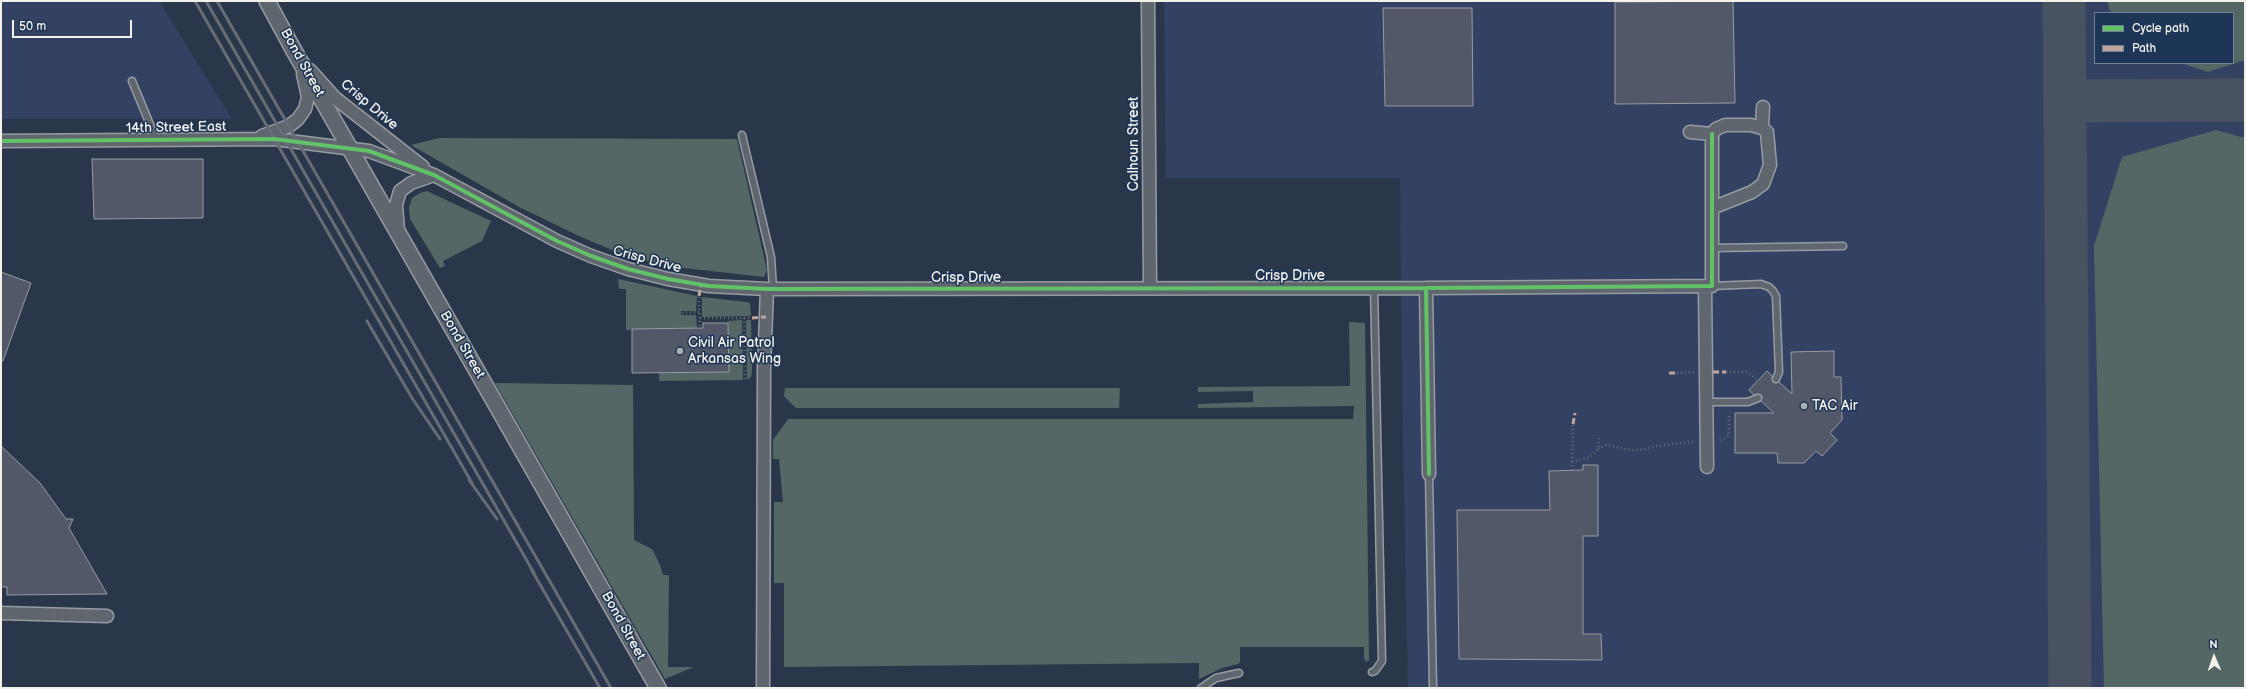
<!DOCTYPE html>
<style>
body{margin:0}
#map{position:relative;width:2246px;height:689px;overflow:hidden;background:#2a374a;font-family:"Balsamiq Sans",sans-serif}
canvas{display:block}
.frame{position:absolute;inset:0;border:2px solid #f4f1e8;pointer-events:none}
.legend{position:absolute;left:2094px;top:12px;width:140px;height:52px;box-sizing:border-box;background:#1d3557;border:1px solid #738091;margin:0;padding:5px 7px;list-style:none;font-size:12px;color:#f4f1e8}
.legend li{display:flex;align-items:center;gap:8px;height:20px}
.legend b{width:20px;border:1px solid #738091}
.north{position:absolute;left:2194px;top:637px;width:40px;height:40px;-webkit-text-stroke:3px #1d3557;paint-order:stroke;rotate:358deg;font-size:11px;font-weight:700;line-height:16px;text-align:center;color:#f4f1e8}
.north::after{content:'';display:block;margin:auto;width:14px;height:18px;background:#f4f1e8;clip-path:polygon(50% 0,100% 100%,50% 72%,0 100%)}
.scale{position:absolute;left:12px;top:20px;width:120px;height:18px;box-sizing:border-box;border:2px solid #f4f1e8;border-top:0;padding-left:5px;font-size:12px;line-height:14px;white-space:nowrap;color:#f4f1e8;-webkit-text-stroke:3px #1d3557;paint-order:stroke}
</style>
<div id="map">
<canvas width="2246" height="689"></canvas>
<div class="frame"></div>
<ul class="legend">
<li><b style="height:5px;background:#61c268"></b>Cycle path</li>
<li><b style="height:5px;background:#c0a59a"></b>Path</li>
</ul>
<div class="north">N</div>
<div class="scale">50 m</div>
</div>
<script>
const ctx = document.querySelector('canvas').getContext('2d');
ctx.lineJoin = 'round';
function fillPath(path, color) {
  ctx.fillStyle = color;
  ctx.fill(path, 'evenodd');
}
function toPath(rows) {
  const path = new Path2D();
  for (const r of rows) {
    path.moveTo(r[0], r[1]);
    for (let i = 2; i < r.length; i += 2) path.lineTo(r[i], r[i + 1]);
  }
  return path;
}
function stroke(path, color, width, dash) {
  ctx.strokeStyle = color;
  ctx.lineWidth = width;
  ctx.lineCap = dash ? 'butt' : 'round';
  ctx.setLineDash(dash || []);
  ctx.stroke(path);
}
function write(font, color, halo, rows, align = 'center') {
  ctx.font = font + ' "Balsamiq Sans",sans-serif';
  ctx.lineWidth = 3;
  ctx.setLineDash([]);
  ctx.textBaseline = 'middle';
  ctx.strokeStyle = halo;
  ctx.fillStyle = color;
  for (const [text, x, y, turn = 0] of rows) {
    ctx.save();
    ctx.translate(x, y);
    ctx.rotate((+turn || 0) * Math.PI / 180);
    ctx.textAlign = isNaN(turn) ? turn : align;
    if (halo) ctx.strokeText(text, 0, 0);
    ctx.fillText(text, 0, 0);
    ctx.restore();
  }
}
const built = toPath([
 [1,1,159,1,232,119,1,119],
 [1164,1,2245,1,2245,688,1408,688,1402,393,1400,178,1166,178],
 [2095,13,2233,13,2233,63,2095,63]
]);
const green = toPath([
 [2107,1,2245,1,2245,60,2208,72,2181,63,2233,63,2233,13,2111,13],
 [2216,130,2245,138,2245,688,2104,688,2094,246,2122,157],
 [439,138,737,139,767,270,764,277,675,267,629,257,581,237,519,207,411,145],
 [427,191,491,221,482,241,443,261,445,266,440,268,410,219,409,208,412,198,420,193],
 [618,279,697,296,696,311,681,311,681,315,696,315,697,328,626,330,626,289,619,289],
 [702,297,746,302,750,303,751,316,702,317],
 [742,320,743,380,659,381,659,373,729,372,728,321],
 [746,320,751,320,752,370,751,377,747,380],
 [1349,322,1365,323,1369,660,1366,662,1364,658,1364,647,1240,647,1240,662,1238,664,1222,668,1199,679,1199,663,784,667,784,583,774,583,774,502,783,502,779,459,773,459,773,440,788,419,1353,419,1354,406,1198,408,1198,404,1253,402,1253,391,1198,392,1198,387,1350,386],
 [495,383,633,385,634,540,652,549,660,565,663,575,669,575,668,667,694,667,665,679],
 [785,388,1120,388,1119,408,796,408,784,396]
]);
const taxiway = toPath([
 [2064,1,2070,688],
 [2065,101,2245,100]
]);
const building = toPath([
 [1733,1,1735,103,1615,104,1615,2,1733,1],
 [1383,8,1472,8,1473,106,1385,106,1383,8],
 [92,159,203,159,203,218,94,219,92,159],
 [1,272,31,283,3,361,1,360,1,272],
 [703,323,728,323,729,372,632,373,632,329,703,328,703,323],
 [1834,351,1834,377,1841,377,1842,420,1830,433,1837,440,1822,456,1816,451,1804,463,1778,463,1777,453,1735,453,1735,413,1774,413,1761,401,1761,395,1754,395,1749,390,1767,371,1772,376,1773,382,1779,382,1792,394,1791,352,1834,351],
 [1,446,40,483,66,519,73,519,69,528,107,594,7,595,7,587,1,587,1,446],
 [1583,465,1598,465,1598,536,1583,536,1583,634,1601,634,1602,660,1459,659,1457,510,1550,510,1549,471,1583,470,1583,465]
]);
const path = toPath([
 [699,297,700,328],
 [682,313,700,312],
 [700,318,752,318],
 [744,318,745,382],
 [1726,372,1747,372,1758,380],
 [1677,373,1694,372],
 [1720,440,1727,437,1729,431,1729,413],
 [1598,449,1606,445,1631,450,1640,450,1662,445,1693,442],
 [1572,462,1590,457,1598,449,1599,438],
 [1572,470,1573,424]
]);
const service = toPath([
 [132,81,156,139],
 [742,135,771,257,773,289],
 [1712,248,1843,246],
 [1712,286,1761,284,1769,287,1773,291,1776,296,1779,372,1776,379],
 [1707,402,1748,402,1758,398],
 [1429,474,1433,688],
 [1372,672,1375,671,1382,661,1374,287],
 [1201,688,1216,678,1239,673]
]);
const minor = toPath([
 [1148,1,1150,288],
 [310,70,335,98,423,167],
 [1690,132,1712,134,1716,129,1725,125,1751,125,1762,128],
 [262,136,289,126,298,119,305,109,308,97,303,74],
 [1,141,274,139,369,151,434,175,557,241,591,256,628,269,668,279,709,286,767,289,1426,288,1429,474],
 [1712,208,1752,192,1763,184,1770,165,1767,132,1762,128,1763,107],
 [398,231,396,205,400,191,411,183,434,175],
 [1705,286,1707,467],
 [1426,288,1712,286,1712,134],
 [1,613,107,616],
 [763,688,764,369,767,289]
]);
const tertiary = toPath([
 [267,1,293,49,658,688]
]);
const rail = toPath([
 [195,1,472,483],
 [206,1,534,573],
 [217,1,611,688],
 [367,321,412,398,440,439],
 [469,480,497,519],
 [531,569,600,688]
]);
const quiet = toPath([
 [699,296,701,285],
 [752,318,766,317],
 [1713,372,1726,372],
 [1669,373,1677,373],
 [1573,424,1575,413]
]);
const cycleway = toPath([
 [1,141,274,139,369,151,434,175,557,241,591,256,628,269,668,279,709,286,767,289,1426,288,1429,474],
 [1426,288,1712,286,1712,134]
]);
const markers = [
 [680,351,4,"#adb0b1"],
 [1804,406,4,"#adb0b1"]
];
const streetNames = [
 ["Bond Street",302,63,61],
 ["Crisp Drive",369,105,40],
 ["14th Street East",176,128,-1],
 ["Calhoun Street",1134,144,-90],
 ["Crisp Drive",647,260,15],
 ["Crisp Drive",1290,276],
 ["Crisp Drive",966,278],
 ["Bond Street",462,345,60],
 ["Bond Street",623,626,61]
];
const poiNames = [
 ["Civil Air Patrol",688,343],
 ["Arkansas Wing",688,359],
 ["TAC Air",1812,406]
];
fillPath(built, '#334263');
fillPath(green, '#546765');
stroke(taxiway, '#485260', 43);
fillPath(building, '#525868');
stroke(building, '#979ca3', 1);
stroke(service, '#979ca3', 9);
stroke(minor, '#979ca3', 15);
stroke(tertiary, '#979ca3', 18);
stroke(path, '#666d76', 2.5, [1, 3]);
stroke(service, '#60666e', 6);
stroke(minor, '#60666e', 12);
stroke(tertiary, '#60666e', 15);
stroke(rail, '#666d76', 3);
stroke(quiet, '#c0a59a', 3, [6, 3]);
stroke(cycleway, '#61c268', 4);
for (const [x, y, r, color] of markers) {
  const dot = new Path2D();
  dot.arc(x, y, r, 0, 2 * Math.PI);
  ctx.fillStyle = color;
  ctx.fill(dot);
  stroke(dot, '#1d3557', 1.5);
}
write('14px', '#f4f1e8', '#1d3557', streetNames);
write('14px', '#f4f1e8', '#1d3557', poiNames, 'left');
</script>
